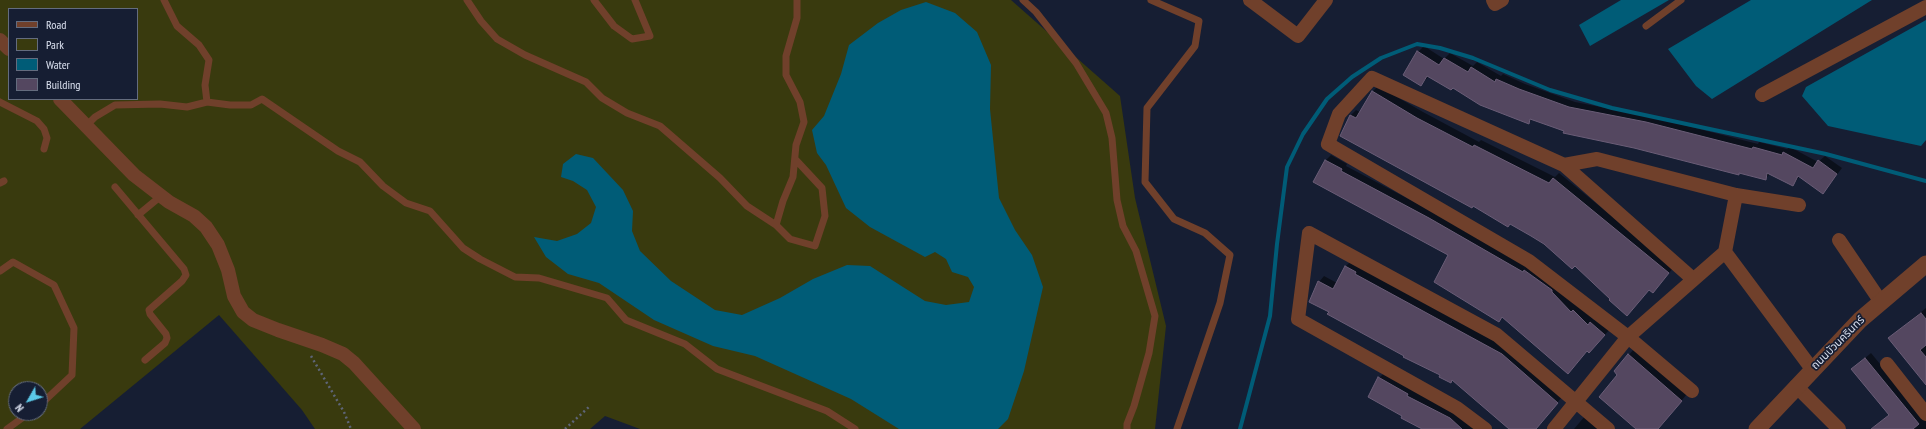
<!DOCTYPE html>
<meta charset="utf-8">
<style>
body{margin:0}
#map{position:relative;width:1926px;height:429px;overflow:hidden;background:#161e33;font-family:"PT Sans Narrow",sans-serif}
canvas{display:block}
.legend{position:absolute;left:8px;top:8px;width:130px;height:92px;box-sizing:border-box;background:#161e33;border:1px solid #646c7e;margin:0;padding:5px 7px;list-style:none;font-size:12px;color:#dae0ef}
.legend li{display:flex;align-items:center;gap:8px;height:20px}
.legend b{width:20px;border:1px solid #646c7e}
.north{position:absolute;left:8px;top:381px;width:40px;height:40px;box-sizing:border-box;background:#161e33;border:1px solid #646c7e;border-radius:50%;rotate:231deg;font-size:11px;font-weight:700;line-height:16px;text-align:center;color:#dae0ef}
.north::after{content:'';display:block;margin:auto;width:14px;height:18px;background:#5bc8e7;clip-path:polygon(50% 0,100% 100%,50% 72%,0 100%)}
</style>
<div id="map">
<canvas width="1926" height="429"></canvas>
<ul class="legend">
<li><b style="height:5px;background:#70402b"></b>Road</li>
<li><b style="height:11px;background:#393a0e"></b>Park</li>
<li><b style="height:11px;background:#005c77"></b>Water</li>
<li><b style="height:11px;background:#544760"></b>Building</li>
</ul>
<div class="north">N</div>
</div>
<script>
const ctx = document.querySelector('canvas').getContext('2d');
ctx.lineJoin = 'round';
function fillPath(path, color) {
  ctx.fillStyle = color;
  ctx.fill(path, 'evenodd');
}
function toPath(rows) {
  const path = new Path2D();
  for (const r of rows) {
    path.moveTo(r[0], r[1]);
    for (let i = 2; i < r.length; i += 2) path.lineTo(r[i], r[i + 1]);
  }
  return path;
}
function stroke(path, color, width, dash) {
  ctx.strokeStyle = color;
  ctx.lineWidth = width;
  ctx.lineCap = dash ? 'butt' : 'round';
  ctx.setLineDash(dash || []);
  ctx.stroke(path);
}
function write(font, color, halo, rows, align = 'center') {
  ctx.font = font + ' "PT Sans Narrow","Noto Sans Thai",sans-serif';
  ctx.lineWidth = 3.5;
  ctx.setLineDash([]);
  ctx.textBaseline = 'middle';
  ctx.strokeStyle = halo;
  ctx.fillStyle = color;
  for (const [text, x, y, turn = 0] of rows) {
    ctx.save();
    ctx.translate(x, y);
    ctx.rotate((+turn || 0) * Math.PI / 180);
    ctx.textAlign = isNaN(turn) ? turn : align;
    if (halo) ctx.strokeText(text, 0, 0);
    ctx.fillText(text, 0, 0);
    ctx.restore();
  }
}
const green = toPath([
 [0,0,1011,0,1120,96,1135,198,1166,326,1155,429,640,429,605,416,590,429,315,429,302,410,219,315,80,429,0,429],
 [9,9,137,9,137,99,9,99],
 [16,389,40,389,40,413,16,413]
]);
const water = toPath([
 [1621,0,1669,0,1590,46,1579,25],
 [1751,0,1872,0,1712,99,1696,86,1668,49],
 [926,2,955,13,977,32,991,65,990,109,999,198,1015,230,1032,255,1043,287,1024,371,1008,419,998,429,899,429,851,399,755,356,713,346,654,320,599,283,568,274,546,257,534,237,557,241,577,234,591,223,596,207,587,190,573,181,561,177,563,164,576,154,593,158,623,190,633,211,632,231,640,251,671,281,715,310,742,315,780,298,813,279,847,265,870,266,925,301,946,305,969,302,974,287,968,277,952,272,946,259,935,252,925,257,870,227,846,208,826,165,817,153,812,130,824,116,841,74,849,45,878,23,901,10],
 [1926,20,1926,140,1921,146,1828,126,1802,96,1806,87]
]);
const shadow = toPath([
 [1424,46,1444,59,1450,53,1473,66,1477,62,1501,76,1503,74,1525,84,1575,102,1652,117,1758,144,1759,142,1787,149,1790,147,1818,162,1825,156,1842,168,1823,193,1800,176,1793,185,1771,173,1765,179,1565,130,1532,119,1529,123,1429,76,1421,85,1418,52],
 [1378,86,1423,112,1479,142,1481,140,1555,177,1559,173,1674,267,1658,286,1611,299,1575,265,1544,243,1510,223,1474,205,1472,207,1341,136,1351,115,1356,110,1360,112,1373,91],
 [1331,155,1347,164,1346,166,1435,213,1529,267,1579,305,1594,320,1597,317,1610,329,1595,346,1588,350,1574,367,1503,316,1499,320,1450,255,1325,161],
 [1351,261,1508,349,1562,397,1535,429,1511,429,1453,379,1406,355,1310,301,1319,282,1324,276,1337,283,1345,267],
 [1926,308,1926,383,1895,333],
 [1634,349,1687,394,1658,429,1638,429,1619,375,1615,371],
 [1871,353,1926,420,1926,429,1871,429,1890,414,1858,364],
 [1385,372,1455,413,1474,429,1424,429,1404,415,1379,378],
 [1585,416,1601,429,1574,429]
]);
const stream = toPath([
 [1240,429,1270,316,1277,244,1287,167,1303,134,1327,99,1352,77,1381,58,1417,44,1440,48,1473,58,1550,90,1612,108,1826,154,1926,181]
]);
const building = toPath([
 [1417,51,1439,65,1444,58,1468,72,1471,67,1495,82,1496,79,1519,89,1569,107,1646,122,1752,149,1753,147,1782,155,1783,152,1813,168,1818,160,1837,174,1823,194,1798,176,1793,186,1767,173,1766,180,1739,173,1739,175,1634,148,1563,133,1564,131,1530,119,1529,124,1480,105,1453,88,1451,90,1427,76,1421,86,1403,75,1417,51],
 [1372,91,1417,118,1473,147,1474,145,1549,183,1553,178,1669,273,1653,293,1649,290,1627,316,1609,300,1610,299,1575,266,1572,269,1544,244,1531,236,1510,224,1508,227,1473,206,1472,208,1340,136,1350,115,1356,118,1372,91],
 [1325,160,1342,169,1341,171,1429,218,1523,272,1524,270,1552,290,1552,292,1571,312,1573,310,1588,325,1590,322,1605,335,1589,353,1587,351,1568,374,1502,317,1499,322,1434,282,1448,255,1313,182,1325,160],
 [1345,266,1356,272,1355,274,1502,354,1558,403,1536,429,1509,429,1452,380,1451,383,1439,377,1440,375,1403,357,1404,356,1327,314,1329,312,1309,302,1318,281,1333,289,1345,266],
 [1921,313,1926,319,1926,345,1920,350,1926,357,1926,385,1888,338,1921,313],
 [1628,354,1682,401,1658,429,1636,429,1599,397,1617,375,1614,371,1628,354],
 [1865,358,1919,424,1913,429,1871,429,1889,415,1851,369,1865,358],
 [1378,377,1408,394,1407,396,1450,418,1462,429,1422,429,1401,418,1402,416,1368,397,1378,377]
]);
const path = toPath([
 [311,356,344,412,351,429],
 [565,429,590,406]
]);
const service = toPath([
 [467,0,481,21,497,39,525,55,586,82,602,98,627,113,660,126,720,178,747,206,776,225,783,201,793,177,796,145,804,122,800,102,786,75,786,56,797,18,797,0],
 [594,0,614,26,632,39,650,36,635,0],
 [1023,0,1036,12,1076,63,1106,113,1112,138,1117,200,1123,226,1136,251,1155,316,1149,353,1134,406,1127,424,1127,429],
 [1151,0,1199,21,1195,46,1147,108,1145,182,1174,219,1205,233,1230,255,1220,303,1177,429],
 [1646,26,1681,0],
 [0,102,37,121,44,129,47,138,44,149],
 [207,102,230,105,251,105,262,99,338,151,360,162,383,186,406,203,430,211,463,248,480,259,515,277,539,278,607,298,626,320,685,344,717,369,827,411,855,429],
 [87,125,95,117,115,105,160,104,187,107,207,102,205,85,209,60,199,45,177,26,164,0],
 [0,183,4,181],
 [115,187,184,269,186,275,182,281,149,310,150,314,166,334,167,338,165,343,145,360],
 [138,215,161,196],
 [776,225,790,239,815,246,825,216,822,188,795,159],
 [0,271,13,262,54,285,74,328,72,375,40,405],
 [7,429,29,413]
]);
const minor = toPath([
 [1250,0,1298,36,1326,0],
 [1493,0,1495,4,1502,0],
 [0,40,9,49],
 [1762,95,1926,7],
 [60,99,134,175,169,202,194,216,206,227,218,245,228,270,234,296,243,312,253,320,278,330,322,345,343,354,354,363,414,429],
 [1564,165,1597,159,1736,195,1799,205],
 [1736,195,1725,252,1812,369],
 [1839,240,1881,302],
 [1887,364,1926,414],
 [1796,386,1839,429],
 [1692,391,1628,337,1529,261,1328,144,1339,114,1372,78,1564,165,1693,279],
 [1485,429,1457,408,1298,319,1309,233,1497,335,1608,429],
 [1554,429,1628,337,1725,252]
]);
const tertiary = toPath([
 [1757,429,1860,320,1926,264]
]);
const streetNames = [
 ["ถนนบัวนครินทร์",1838,343,-45]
];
fillPath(green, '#393a0e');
fillPath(water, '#005c77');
fillPath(shadow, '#0007');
stroke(stream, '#005c77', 4);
fillPath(building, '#544760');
stroke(building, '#6a5d77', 1);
stroke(path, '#5e6578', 2.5, [2, 3]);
stroke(service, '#70402b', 7);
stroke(minor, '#70402b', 14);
stroke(tertiary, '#70402b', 17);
write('11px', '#dae0ef', '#161e33', streetNames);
</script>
